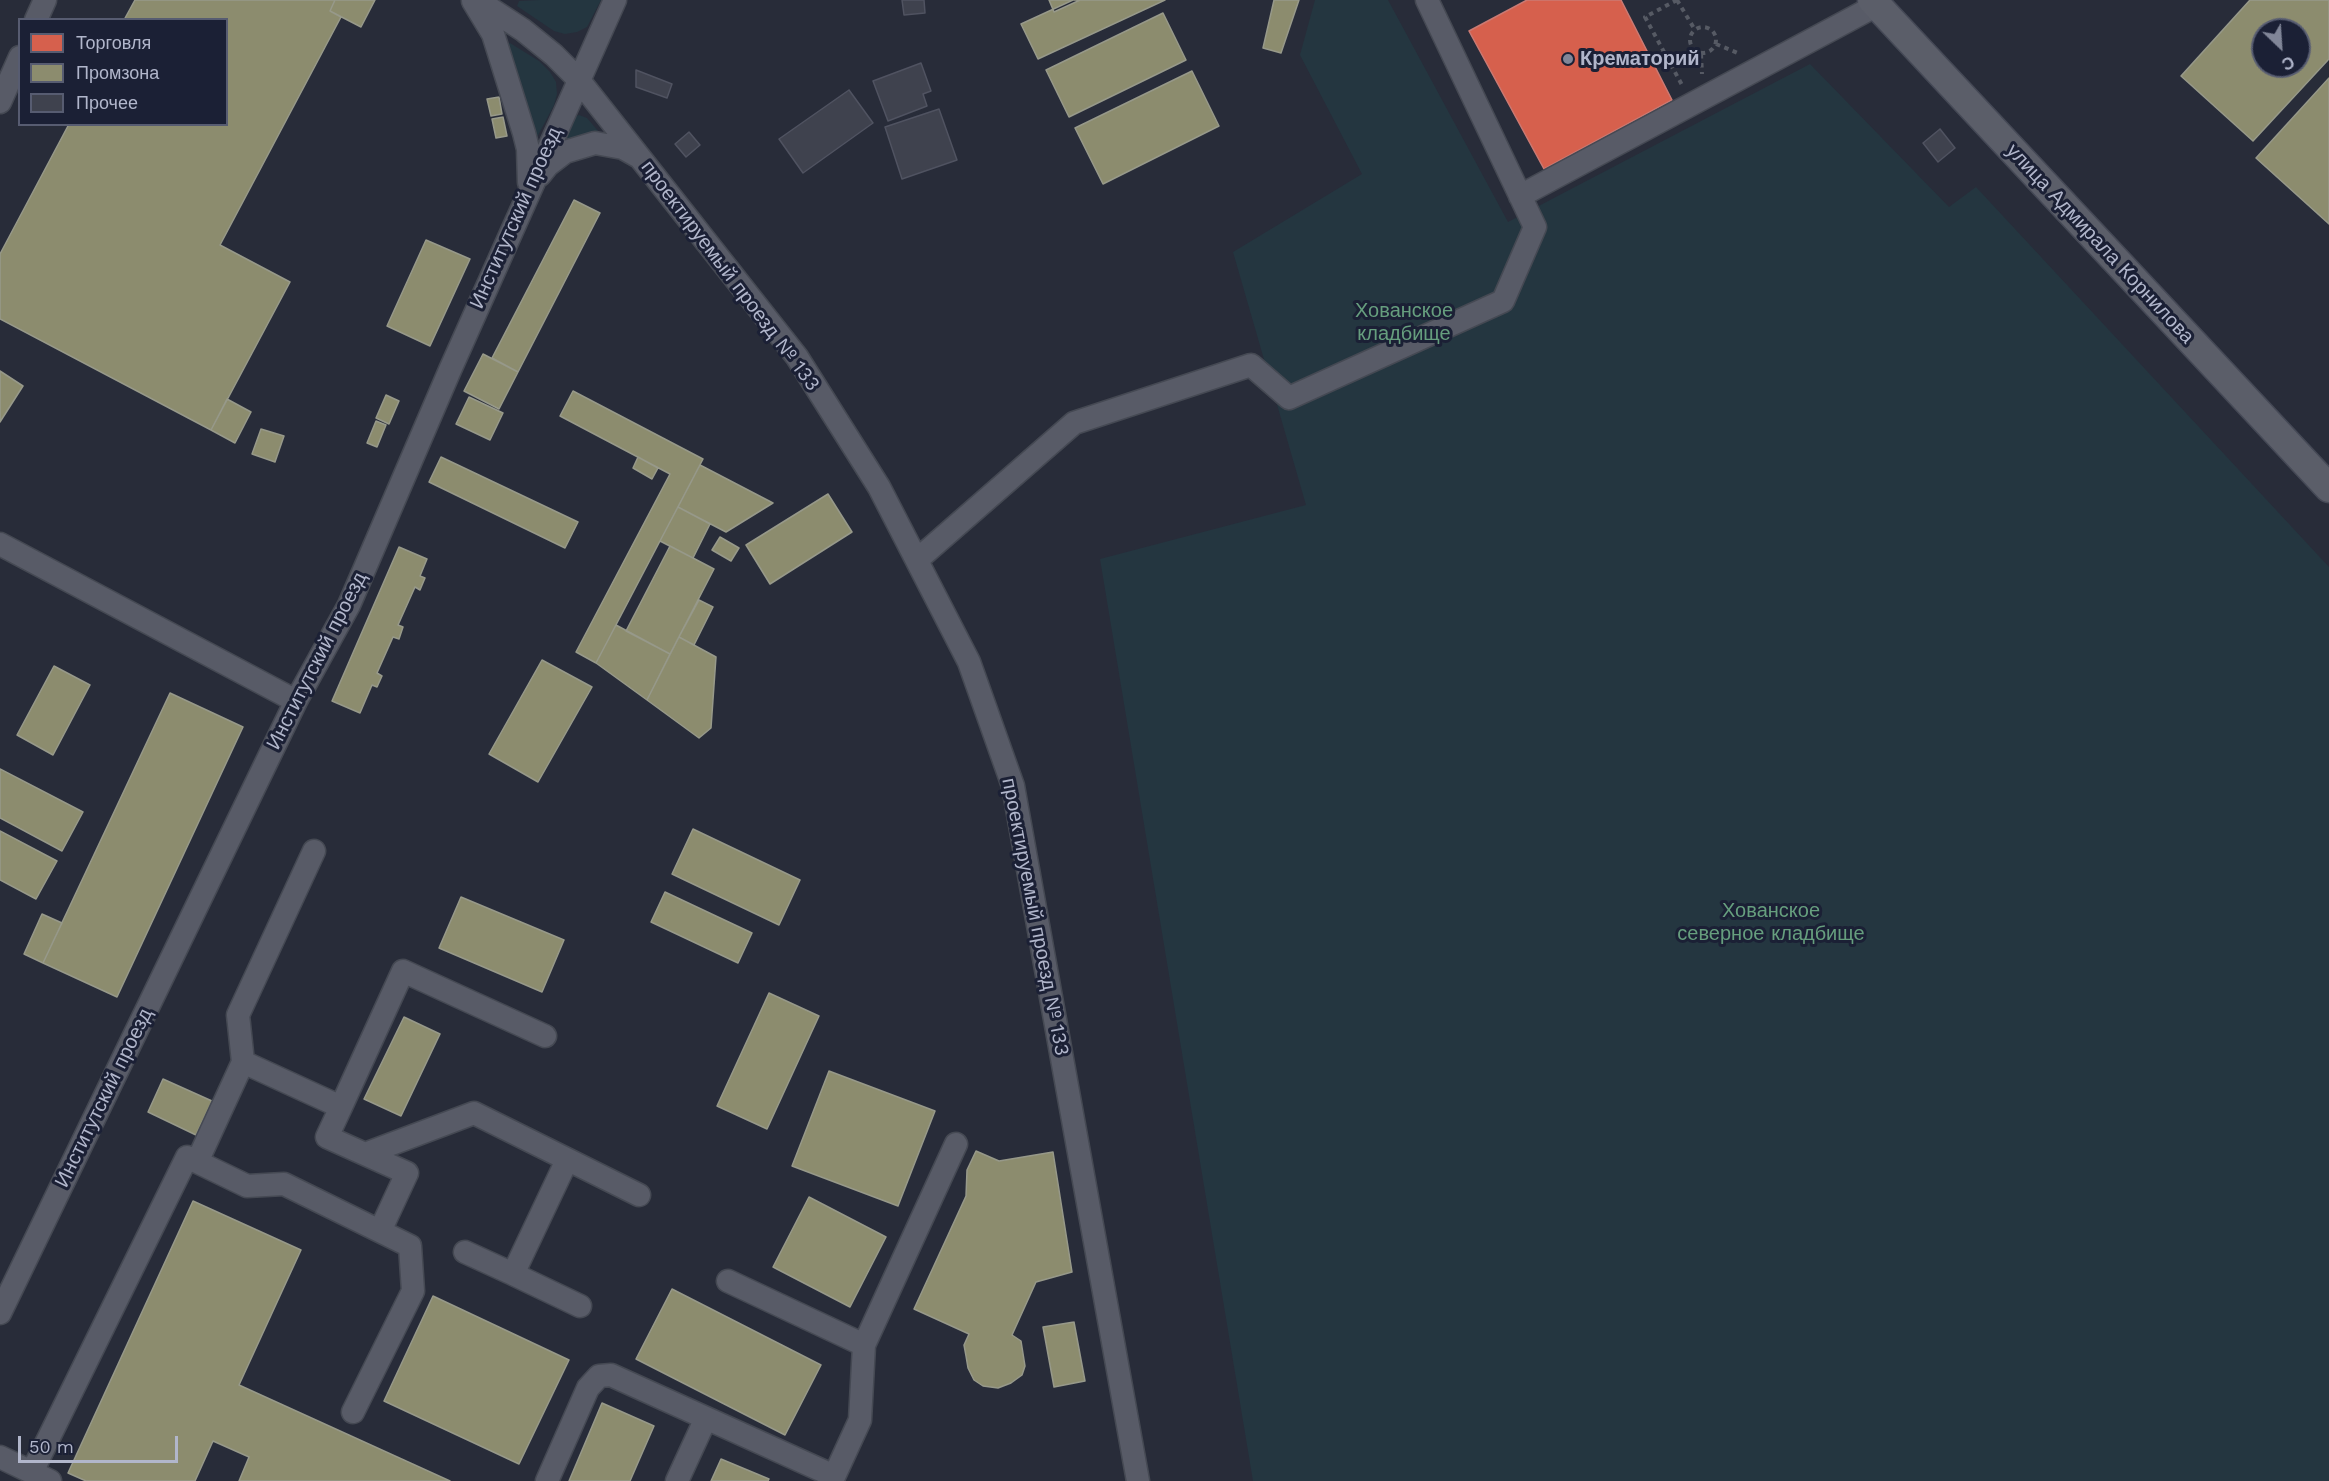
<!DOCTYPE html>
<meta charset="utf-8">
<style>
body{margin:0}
#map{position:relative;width:2329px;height:1481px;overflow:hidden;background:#282c39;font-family:"Work Sans",sans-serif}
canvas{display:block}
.legend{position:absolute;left:18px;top:18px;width:210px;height:108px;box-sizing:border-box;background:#1b2035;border:2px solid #575c71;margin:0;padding:8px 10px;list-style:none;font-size:18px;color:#b1b6cb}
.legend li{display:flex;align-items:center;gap:12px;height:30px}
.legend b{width:30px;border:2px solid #575c71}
.north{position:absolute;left:2251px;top:18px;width:60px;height:60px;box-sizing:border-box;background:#1b2035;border:2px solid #575c71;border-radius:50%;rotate:155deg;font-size:16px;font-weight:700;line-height:24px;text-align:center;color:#b1b6cb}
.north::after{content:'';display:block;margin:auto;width:21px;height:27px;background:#818698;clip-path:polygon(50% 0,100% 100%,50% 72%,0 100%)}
.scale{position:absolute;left:18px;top:1436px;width:160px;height:27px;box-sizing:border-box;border:3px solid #b1b6cb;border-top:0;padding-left:8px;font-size:18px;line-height:21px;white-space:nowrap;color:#b1b6cb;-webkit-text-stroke:4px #1b2035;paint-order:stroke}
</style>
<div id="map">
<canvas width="2329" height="1481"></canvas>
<ul class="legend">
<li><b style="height:16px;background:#d6604d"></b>Торговля</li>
<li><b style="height:16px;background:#8c8c6e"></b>Промзона</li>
<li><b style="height:16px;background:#3f424e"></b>Прочее</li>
</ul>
<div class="north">С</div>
<div class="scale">50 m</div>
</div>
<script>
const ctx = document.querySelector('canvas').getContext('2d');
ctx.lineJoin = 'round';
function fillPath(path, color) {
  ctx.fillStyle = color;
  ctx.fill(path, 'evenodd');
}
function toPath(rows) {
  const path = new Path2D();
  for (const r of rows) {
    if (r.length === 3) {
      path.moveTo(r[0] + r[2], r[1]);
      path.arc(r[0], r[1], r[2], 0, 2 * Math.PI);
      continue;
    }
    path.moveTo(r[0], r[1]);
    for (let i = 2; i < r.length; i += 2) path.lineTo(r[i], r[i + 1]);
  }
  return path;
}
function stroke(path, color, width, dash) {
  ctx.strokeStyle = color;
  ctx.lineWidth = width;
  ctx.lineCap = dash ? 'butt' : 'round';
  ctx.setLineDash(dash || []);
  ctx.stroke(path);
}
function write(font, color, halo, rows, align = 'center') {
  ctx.font = font + ' "Work Sans",sans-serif';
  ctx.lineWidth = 6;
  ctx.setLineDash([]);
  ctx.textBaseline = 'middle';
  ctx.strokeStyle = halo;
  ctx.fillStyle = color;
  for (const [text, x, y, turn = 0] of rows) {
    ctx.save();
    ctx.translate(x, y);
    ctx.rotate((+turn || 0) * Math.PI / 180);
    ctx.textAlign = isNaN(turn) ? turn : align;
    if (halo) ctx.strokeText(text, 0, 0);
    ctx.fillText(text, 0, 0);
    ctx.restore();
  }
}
const green = toPath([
 [540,0,601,0,587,27,577,32,565,34,554,31,517,6,519,1],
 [1315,0,1388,0,1508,222,1810,64,1949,207,1976,187,2329,567,2329,1481,1253,1481,1100,559,1306,505,1233,252,1362,174,1300,55],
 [510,43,539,61,550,72,556,82,557,94,554,105,534,143,505,44],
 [579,115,587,118,604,138,559,145,574,117]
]);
const shops = toPath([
 [1527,0,1621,0,1672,100,1544,169,1469,31,1527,0]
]);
const industry = toPath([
 [135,0,335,0,330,11,341,17,220,245,290,282,211,430,0,319,0,254,69,124,226,124,226,20,124,20,135,0],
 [335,0,375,0,361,27,330,11,335,0],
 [1049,0,1080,0,1054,12,1049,0],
 [1073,0,1165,0,1038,59,1021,24,1073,0],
 [1274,0,1299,0,1281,53,1263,48,1274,0],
 [2250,0,2329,0,2329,59,2253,141,2181,76,2250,0],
 [2263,30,2299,30,2299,66,2263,66,2263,30],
 [1163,13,1186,60,1069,117,1046,70,1163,13],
 [1192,71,1219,126,1103,184,1075,128,1192,71],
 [2329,78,2329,224,2256,158,2329,78],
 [499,97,502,114,491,116,487,99,499,97],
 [503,117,507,136,496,138,492,119,503,117],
 [574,200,600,213,518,372,492,358,574,200],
 [426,240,470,259,430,346,387,326,426,240],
 [483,354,518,372,499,409,464,391,483,354],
 [0,371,23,386,0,422,0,371],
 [573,391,703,459,596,663,576,652,670,474,560,416,573,391],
 [386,395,399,401,389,424,376,418,386,395],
 [469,397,503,413,490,440,456,424,469,397],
 [227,399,251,412,235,443,211,430,227,399],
 [376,421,386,425,377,447,367,443,376,421],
 [261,429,284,436,275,462,252,454,261,429],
 [441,457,578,522,565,548,429,482,441,457],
 [638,457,658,468,652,479,633,468,638,457],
 [700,465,773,503,726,532,678,507,700,465],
 [828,494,852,532,770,584,746,545,828,494],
 [678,507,710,524,693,558,660,541,678,507],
 [720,537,739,548,731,561,712,550,720,537],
 [670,546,714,569,670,654,626,631,670,546],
 [399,547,427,559,420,576,425,578,420,590,415,587,398,625,403,627,399,639,393,637,377,673,382,676,377,687,372,685,360,713,332,701,399,547],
 [699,600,713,607,694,645,679,637,699,600],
 [616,625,670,654,647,700,596,663,616,625],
 [679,637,716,657,711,728,699,738,647,700,679,637],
 [542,660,592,687,538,782,489,754,542,660],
 [54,666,90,685,53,755,17,735,54,666],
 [170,693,243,727,117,997,43,963,170,693],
 [0,769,83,812,62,851,0,818,0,769],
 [693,829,800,880,779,925,672,874,693,829],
 [0,831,57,861,36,899,0,880,0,831],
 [665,892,752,933,738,963,651,922,665,892],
 [461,897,564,940,542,992,439,948,461,897],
 [42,914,62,923,43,963,24,954,42,914],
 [769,993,819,1016,767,1129,717,1106,769,993],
 [404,1017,440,1034,401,1116,364,1099,404,1017],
 [829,1071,935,1111,898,1206,792,1166,829,1071],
 [163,1079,212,1101,196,1135,148,1112,163,1079],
 [976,1151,999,1161,1053,1152,1072,1272,1036,1282,1012,1335,1021,1341,1025,1366,1022,1375,1011,1383,998,1388,983,1386,974,1380,968,1368,966,1356,964,1345,969,1334,914,1309,966,1196,967,1170,976,1151],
 [809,1197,886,1237,850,1307,773,1267,809,1197],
 [193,1201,301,1250,239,1385,450,1481,239,1481,249,1457,213,1441,195,1481,86,1481,68,1473,193,1201],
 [672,1289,821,1365,785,1435,636,1359,672,1289],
 [433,1296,569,1360,519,1464,384,1401,433,1296],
 [1074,1322,1085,1381,1054,1387,1043,1327,1074,1322],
 [602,1403,654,1426,630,1481,569,1481,602,1403],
 [721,1459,769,1479,768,1481,711,1481,721,1459]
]);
const building = toPath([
 [902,0,924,0,925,13,904,15,902,0],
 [921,63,931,91,923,94,927,106,888,121,873,81,921,63],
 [636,70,672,84,667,98,636,87,636,70],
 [849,90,873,123,803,173,779,139,849,90],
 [939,109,957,160,902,179,885,127,939,109],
 [1940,129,1955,148,1938,162,1923,143,1940,129],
 [689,132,700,145,686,157,675,144,689,132]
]);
const path = toPath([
 [1677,0,1645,17,1682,85],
 [1677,0,1695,30],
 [1703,40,13],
 [1716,44,1740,54],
 [1701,54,1702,74]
]);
const minor = toPath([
 [477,0,523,30,554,55,578,79,797,357,879,487,969,662,1013,786,1138,1481],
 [473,1,493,34,524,133,528,149,529,182],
 [36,20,45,0],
 [0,102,20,57],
 [540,175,548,165,565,152,595,143,623,148,639,157],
 [1520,196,1877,5],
 [0,544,296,701],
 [917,560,1074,423,1251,365,1289,398,1503,301,1535,227,1427,0],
 [243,1062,238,1015,314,851],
 [341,1107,403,971,545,1036],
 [365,1154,474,1113,639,1195],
 [567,1160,513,1274,580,1306],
 [197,1162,243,1062,341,1107,327,1137,407,1173,380,1231],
 [465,1252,513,1274],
 [728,1281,864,1345],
 [0,1313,296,701,349,605,450,370,615,0],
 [0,1457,50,1481],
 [32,1472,187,1157,247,1186,284,1184,410,1246,413,1291,353,1412],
 [547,1481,588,1388,599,1376,611,1375,834,1476],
 [677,1481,706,1418],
 [832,1481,860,1420,864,1345,956,1144]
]);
const major = toPath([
 [1872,0,2329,488]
]);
const markers = [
 [1568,59,6,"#818698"]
];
const poiNames = [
 ["Крематорий",1580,59]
];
const streetNames = [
 ["Институтский проезд",516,218,-66],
 ["улица Адмирала Корнилова",2100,244,47],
 ["проектируемый проезд № 133",730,276,53],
 ["Институтский проезд",317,661,-63],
 ["проектируемый проезд № 133",1035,917,79],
 ["Институтский проезд",104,1098,-64]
];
const parkNames = [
 ["Хованское",1404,311],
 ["кладбище",1404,334],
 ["Хованское",1771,911],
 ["северное кладбище",1771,934]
];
fillPath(green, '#243640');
fillPath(shops, '#d6604d');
stroke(shops, '#cb7a73', 1.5);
fillPath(industry, '#8c8c6e');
stroke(industry, '#97998a', 1.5);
fillPath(building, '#3f424e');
stroke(building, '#505361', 1.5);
stroke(minor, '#454953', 25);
stroke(major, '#454956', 31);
stroke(path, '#565a64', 4, [4.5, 4.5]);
stroke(minor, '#585b67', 22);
stroke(major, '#5b5e69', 28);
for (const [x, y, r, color] of markers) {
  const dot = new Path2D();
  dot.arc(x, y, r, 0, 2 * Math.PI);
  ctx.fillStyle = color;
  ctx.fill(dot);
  stroke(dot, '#1b2035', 2);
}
write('bold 20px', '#b1b6cb', '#1b2035', poiNames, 'left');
write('20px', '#b1b6cb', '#1b2035', streetNames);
write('20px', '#669e7e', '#1b2035', parkNames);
</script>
